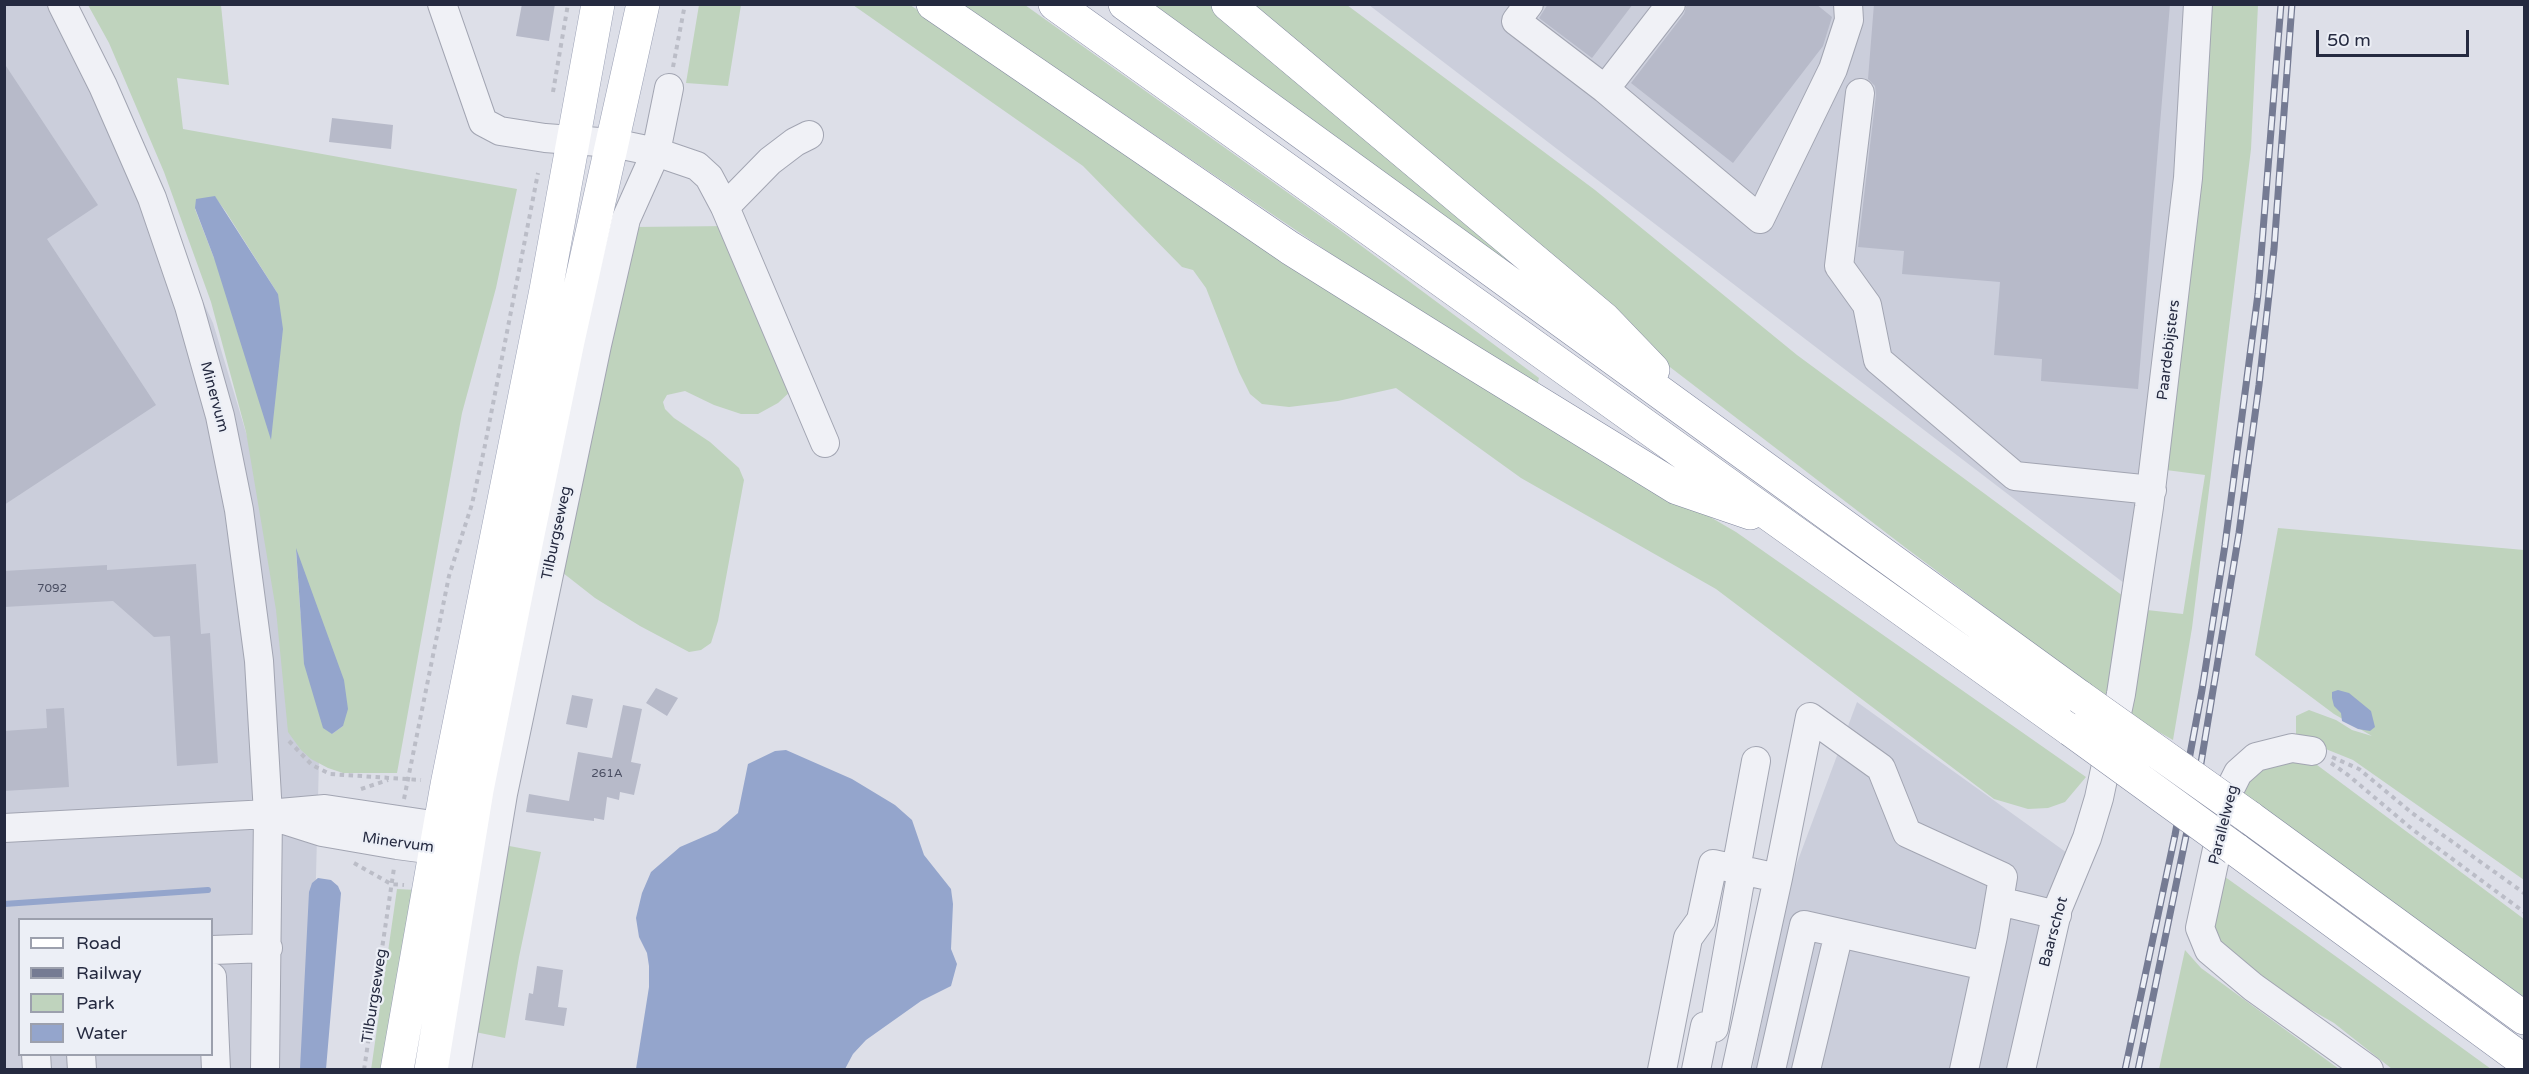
<!DOCTYPE html>
<style>
body{margin:0}
#map{position:relative;width:2529px;height:1074px;overflow:hidden;background:#dddfe8;font-family:"Varela Round",sans-serif}
canvas{display:block}
.frame{position:absolute;inset:0;border:6px solid #252a40;pointer-events:none}
.legend{position:absolute;left:18px;top:918px;width:195px;height:138px;box-sizing:border-box;background:#eceff6;border:2px solid #9ca0ad;margin:0;padding:8px 10px;list-style:none;font-size:18px;color:#252a40}
.legend li{display:flex;align-items:center;gap:12px;height:30px}
.legend b{width:30px;border:2px solid #9ca0ad}
.scale{position:absolute;left:2316px;top:30px;width:153px;height:27px;box-sizing:border-box;border:3px solid #252a40;border-top:0;padding-left:8px;font-size:18px;line-height:21px;white-space:nowrap;color:#252a40;-webkit-text-stroke:4px #eceff6;paint-order:stroke}
</style>
<div id="map">
<canvas width="2529" height="1074"></canvas>
<div class="frame"></div>
<ul class="legend">
<li><b style="height:8px;background:#fff"></b>Road</li>
<li><b style="height:8px;background:#757b93"></b>Railway</li>
<li><b style="height:16px;background:#bfd3bd"></b>Park</li>
<li><b style="height:16px;background:#94a5cc"></b>Water</li>
</ul>
<div class="scale">50 m</div>
</div>
<script>
const ctx = document.querySelector('canvas').getContext('2d');
ctx.lineJoin = 'round';
function fillPath(path, color) {
  ctx.fillStyle = color;
  ctx.fill(path, 'evenodd');
}
function toPath(rows) {
  const path = new Path2D();
  for (const r of rows) {
    path.moveTo(r[0], r[1]);
    for (let i = 2; i < r.length; i += 2) path.lineTo(r[i], r[i + 1]);
  }
  return path;
}
function stroke(path, color, width, dash) {
  ctx.strokeStyle = color;
  ctx.lineWidth = width;
  ctx.lineCap = dash ? 'butt' : 'round';
  ctx.setLineDash(dash || []);
  ctx.stroke(path);
}
function write(font, color, halo, rows, align = 'center') {
  ctx.font = font + ' "Varela Round",sans-serif';
  ctx.lineWidth = 4.5;
  ctx.setLineDash([]);
  ctx.textBaseline = 'middle';
  ctx.strokeStyle = halo;
  ctx.fillStyle = color;
  for (const [text, x, y, turn = 0] of rows) {
    ctx.save();
    ctx.translate(x, y);
    ctx.rotate((+turn || 0) * Math.PI / 180);
    ctx.textAlign = isNaN(turn) ? turn : align;
    if (halo) ctx.strokeText(text, 0, 0);
    ctx.fillText(text, 0, 0);
    ctx.restore();
  }
}
const built = toPath([
 [5,5,64,5,213,323,321,682,311,1069,5,1070],
 [20,920,212,920,212,1054,20,1054],
 [1369,5,2210,5,2166,470,2150,603],
 [1857,702,2088,868,2072,903,2034,1069,1752,1070,1791,879]
]);
const green = toPath([
 [88,5,221,5,229,85,177,78,183,129,517,189,496,288,462,413,397,773,343,773,328,768,311,759,301,750,288,732,276,610,246,432,211,302,164,172,109,43],
 [215,197,226,212,278,294,214,258,195,209],
 [296,550,343,726,332,734,304,664],
 [699,5,741,5,728,86,686,83],
 [853,5,910,5,1631,471,1736,532,2086,777,2065,802,2048,808,2028,809,1994,799,1716,589,1521,478,1396,388,1338,401,1289,407,1262,404,1250,394,1239,372,1206,288,1193,270,1182,267,1083,166],
 [962,5,1025,5,1340,230,1539,378,1536,389,1435,324],
 [1153,5,1210,5,1280,62,1575,314],
 [1243,5,1347,5,1595,190,1797,355,2123,596,2109,700,1906,548,1666,364],
 [2210,5,2258,5,2251,149,2192,628,2173,740,2129,715,2147,610,2183,614,2205,475,2166,470],
 [729,226,794,388,778,403,758,414,741,414,714,405,685,391,667,395,663,402,665,409,674,418,710,442,739,468,744,480,718,621,711,643,701,650,689,652,640,626,595,598,558,569,633,227],
 [2278,528,2524,550,2524,880,2353,760,2296,737,2296,716,2309,710,2336,720,2352,730,2372,736,2334,714,2255,655],
 [2305,756,2524,919,2524,997,2231,788,2264,766],
 [504,845,541,852,519,957,505,1038,470,1031],
 [2214,869,2305,934,2491,1069,2392,1069,2334,1023,2247,973,2201,939],
 [397,889,416,890,388,1069,371,1070],
 [2185,950,2201,968,2339,1069,2159,1069]
]);
const water = toPath([
 [215,196,278,294,283,329,271,440,214,258,195,208,196,199],
 [296,548,344,680,348,709,343,726,332,734,323,728,304,664],
 [2338,690,2349,693,2371,711,2375,727,2370,731,2358,729,2342,721,2341,713,2334,706,2332,698,2332,692],
 [786,750,852,779,895,805,912,820,924,855,951,889,953,904,951,949,957,964,951,986,921,1001,866,1040,853,1054,845,1069,636,1069,649,987,649,966,647,953,639,937,636,918,642,893,651,872,680,847,717,831,738,813,748,764,775,751],
 [318,878,331,880,338,886,341,893,326,1069,300,1069,309,892,312,883]
]);
const stream = toPath([
 [4,904,208,890]
]);
const building = toPath([
 [522,4,555,4,549,41,516,36],
 [1548,4,1633,4,1592,58,1539,18],
 [1687,4,1816,4,1832,17,1823,46,1733,163,1631,83,1684,14],
 [1874,4,2170,4,2138,389,2041,381,2042,359,1994,355,2000,282,1902,274,1904,251,1858,247,1876,95,1875,86,1868,79],
 [4,63,98,205,47,239,156,405,4,505],
 [332,118,393,125,391,149,329,142],
 [196,564,201,634,210,633,218,763,177,766,170,636,154,637,113,601,4,607,4,571,107,565,107,570],
 [656,688,678,698,667,716,646,703],
 [572,695,593,699,587,728,566,724],
 [623,705,642,709,631,762,641,764,634,795,620,792,619,800,607,797,604,820,594,818,594,821,526,812,529,794,569,801,578,752,612,758],
 [64,708,69,787,4,791,4,731,47,728,46,709],
 [537,966,563,970,558,1007,567,1008,564,1026,525,1020,529,993,533,994]
]);
const path = toPath([
 [673,67,685,4],
 [553,92,568,4],
 [289,741,312,765,330,774,421,780],
 [2332,757,2359,769,2412,813,2524,893],
 [2331,763,2348,775,2412,829,2524,912],
 [361,789,388,780],
 [404,799,449,576,472,504,484,450,538,173],
 [354,863,391,884,404,885],
 [364,1070,394,868]
]);
const minor = toPath([
 [62,4,103,86,152,198,189,306,220,416,239,510,259,661,268,814,265,1070],
 [442,4,483,122,500,131,545,138,613,143,656,152,697,166,709,177,725,207,825,443],
 [1529,4,1516,21,1605,89],
 [1671,4,1605,89,1760,219,1833,69,1849,20,1848,4],
 [1860,93,1839,266,1867,305,1878,360,2015,476,2152,490],
 [725,207,770,161,795,142,809,135],
 [2312,751,2292,748,2256,757,2238,773,2230,789,2200,928,2209,950,2253,987,2369,1070],
 [278,818,322,832,397,845,435,850,456,846],
 [4,828,268,814,325,809,439,826,459,838],
 [1736,869,1756,761],
 [1778,878,1810,717,1881,768,1907,833,2003,877,1993,936,1964,1070],
 [1999,901,2057,915],
 [212,950,268,948],
 [212,977,216,1070],
 [1714,1028,1742,870],
 [36,1054,37,1070],
 [81,1054,82,1070],
 [457,1070,503,794,597,345,626,219,656,152,669,88],
 [1662,1070,1688,938,1701,920,1713,864,1778,878,1736,1070],
 [1696,1070,1705,1026],
 [1771,1070,1804,925,1986,966],
 [1806,1070,1839,933],
 [2021,1070,2058,908,2087,838,2099,798,2121,694,2149,507,2188,178,2198,4]
]);
const major = toPath([
 [397,1070,447,785,546,290,598,4],
 [431,1070,477,790,527,539,568,341,643,4]
]);
const highway = toPath([
 [933,4,1290,248,1472,362,1677,488,1750,513],
 [1055,4,2071,730],
 [1125,4,2080,697],
 [1228,4,1604,319,1653,370],
 [2249,817,2524,1018],
 [2235,849,2524,1061]
]);
const rail = toPath([
 [2125,1070,2175,835,2202,690,2225,545,2258,294,2281,4],
 [2138,1070,2201,763,2239,533,2259,385,2274,249,2292,4]
]);
const highwayBridge = toPath([
 [2080,697,2249,817],
 [2071,730,2235,849]
]);
const numberNames = [
 ["7092",52,589],
 ["261A",607,774]
];
const streetNames = [
 ["Paardebijsters",2169,350,-83],
 ["Minervum",214,397,75],
 ["Tilburgseweg",557,533,-78],
 ["Parallelweg",2224,825,-76],
 ["Minervum",398,843,8],
 ["Baarschot",2054,932,-75],
 ["Tilburgseweg",375,996,-81]
];
fillPath(built, '#cbcedb');
fillPath(green, '#bfd3bd');
fillPath(water, '#94a5cc');
stroke(stream, '#94a5cc', 6);
fillPath(building, '#b7bac9');
stroke(minor, '#a2a5b2', 30);
stroke(major, '#9ba1b5', 34);
stroke(highway, '#8389a0', 34);
stroke(path, '#bbbdc7', 4, [4.5, 4.5]);
stroke(minor, '#f0f1f6', 28);
stroke(major, '#fff', 33);
stroke(highway, '#fff', 33);
stroke(rail, '#757b93', 7);
stroke(rail, '#eceff6', 4.5, [14]);
stroke(highwayBridge, '#8389a0', 34, []);
stroke(highwayBridge, '#fff', 33);
write('12px', '#4a4e62', null, numberNames);
write('15px', '#252a40', '#eceff6', streetNames);
</script>
